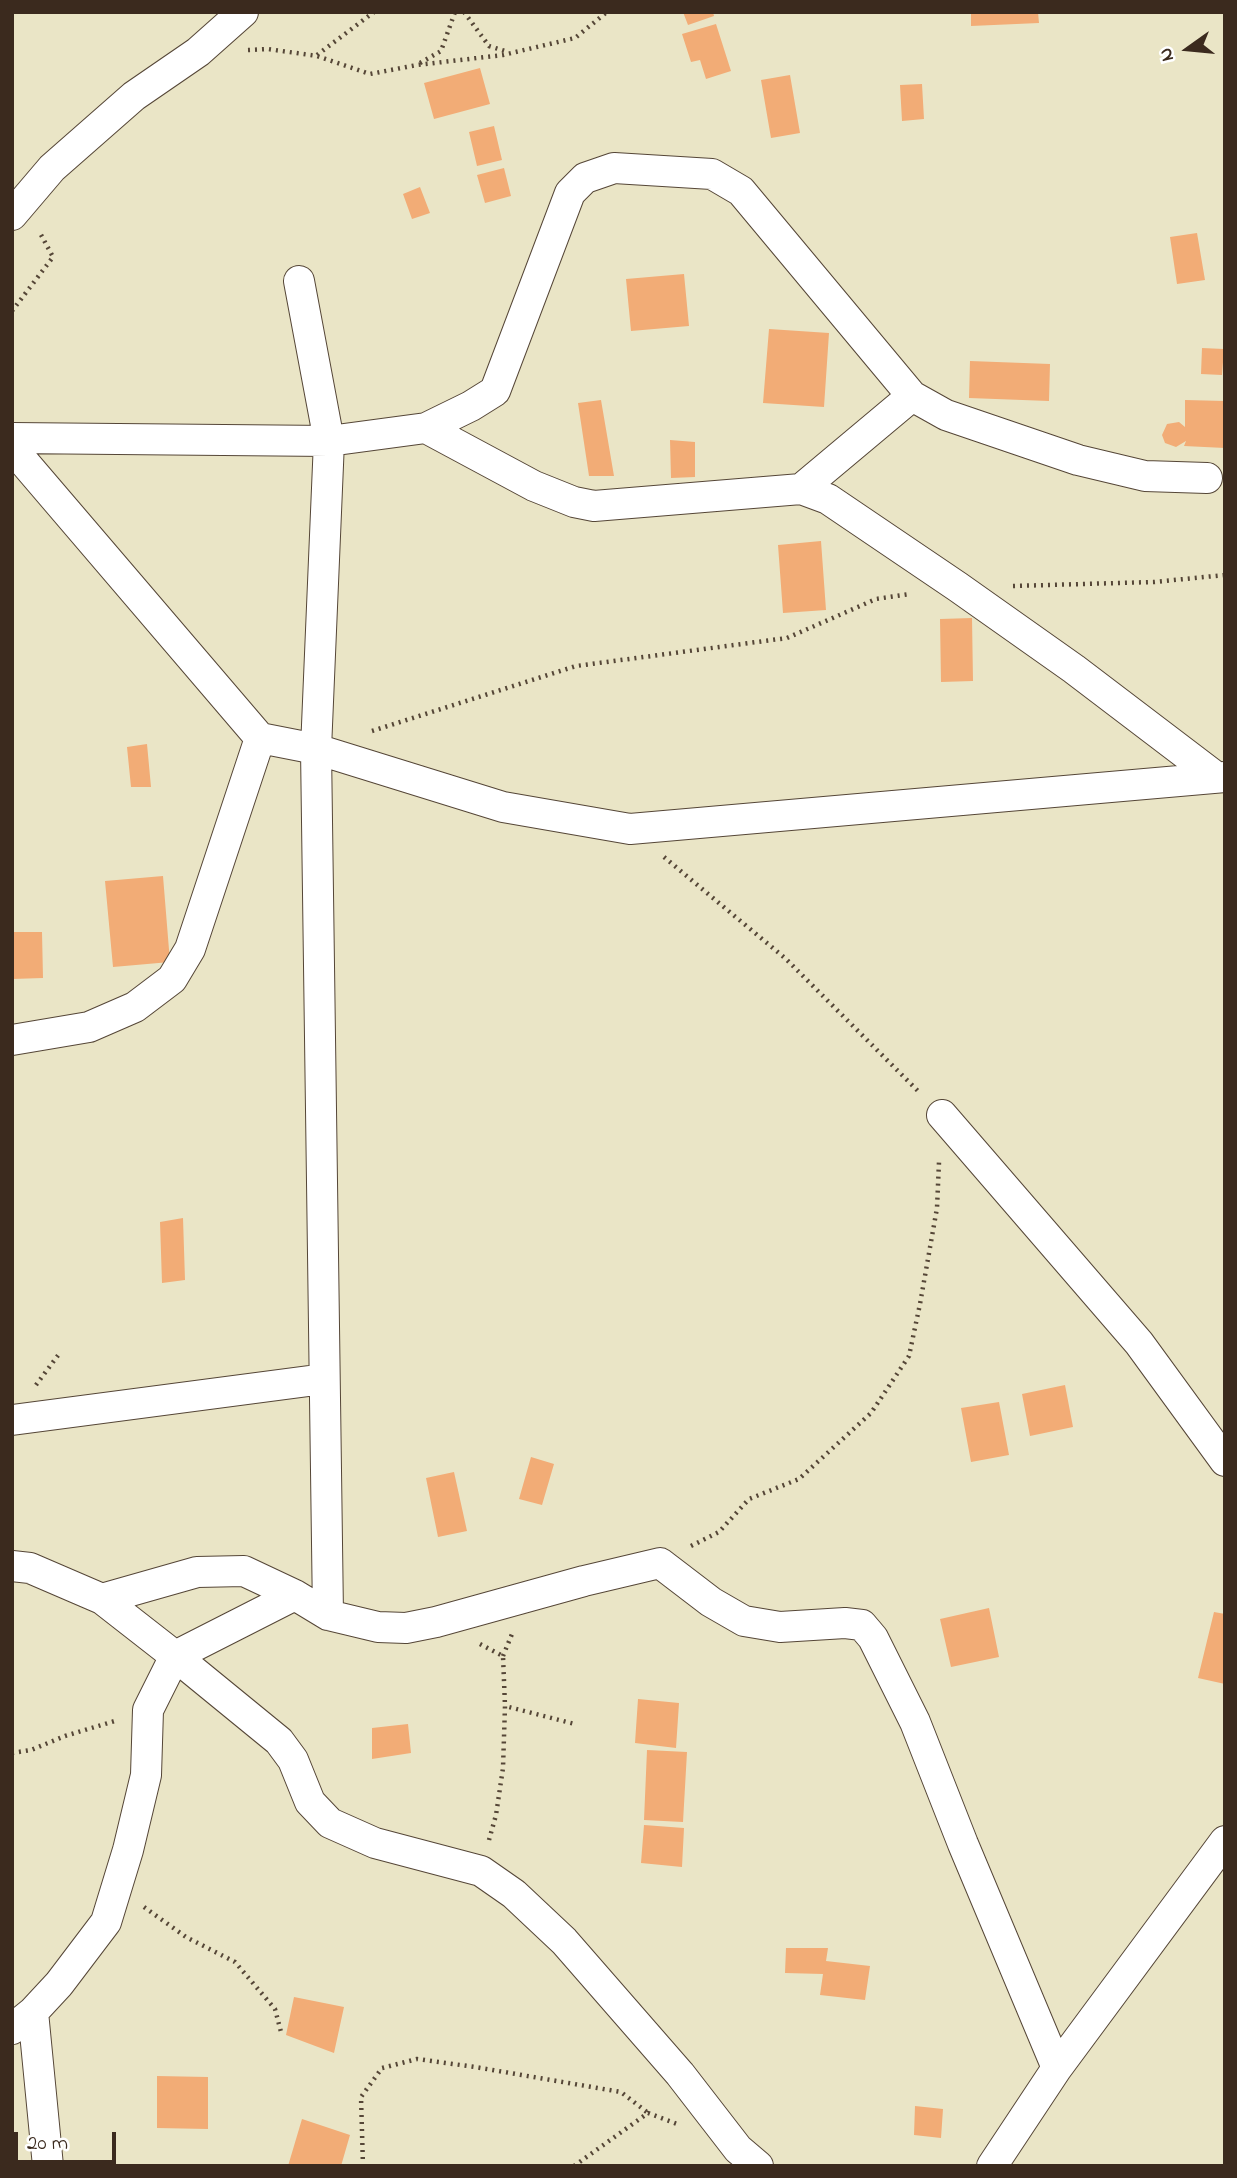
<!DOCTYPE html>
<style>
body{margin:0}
#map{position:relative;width:1237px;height:2178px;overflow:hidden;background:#eae5c6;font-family:"Indie Flower",sans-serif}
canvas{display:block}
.frame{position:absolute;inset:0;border:14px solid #3b2a1e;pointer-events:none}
.north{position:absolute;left:1153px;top:14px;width:70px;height:70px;-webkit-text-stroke:5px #fff;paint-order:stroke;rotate:255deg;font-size:19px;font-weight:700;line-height:28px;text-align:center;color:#3b2a1e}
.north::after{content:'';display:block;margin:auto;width:24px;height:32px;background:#3b2a1e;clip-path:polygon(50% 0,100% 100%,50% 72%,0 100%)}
.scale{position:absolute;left:14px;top:2132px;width:102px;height:32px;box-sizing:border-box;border:4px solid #3b2a1e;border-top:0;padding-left:9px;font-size:21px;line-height:24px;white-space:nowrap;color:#3b2a1e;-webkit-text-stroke:5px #fff;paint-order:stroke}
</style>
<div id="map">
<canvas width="1237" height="2178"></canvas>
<div class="frame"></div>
<div class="north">N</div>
<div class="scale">20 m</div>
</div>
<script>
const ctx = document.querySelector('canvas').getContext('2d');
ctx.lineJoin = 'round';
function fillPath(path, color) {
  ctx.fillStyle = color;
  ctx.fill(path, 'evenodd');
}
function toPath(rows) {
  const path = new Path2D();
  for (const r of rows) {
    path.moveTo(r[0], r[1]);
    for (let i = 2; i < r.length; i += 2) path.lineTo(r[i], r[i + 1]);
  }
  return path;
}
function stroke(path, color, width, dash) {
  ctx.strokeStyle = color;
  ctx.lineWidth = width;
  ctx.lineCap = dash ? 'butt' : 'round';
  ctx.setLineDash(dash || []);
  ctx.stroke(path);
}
const building = toPath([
 [683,12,713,12,714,16,688,25],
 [971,12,1038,12,1039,23,971,26],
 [716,24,731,71,706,79,700,60,691,62,682,34],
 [480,68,490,104,434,119,424,83],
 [790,75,800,133,771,138,761,80],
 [922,84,924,119,902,121,900,85],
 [494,126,502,160,477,166,469,132],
 [504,168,511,196,485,203,477,175],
 [420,187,430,213,412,219,403,194],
 [1197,233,1205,280,1177,284,1170,237],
 [684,274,689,326,631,331,626,279],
 [769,329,829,333,824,407,763,403],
 [1202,348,1224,349,1222,375,1201,374],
 [970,361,1050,364,1049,401,969,398],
 [601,400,614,476,589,476,578,403],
 [1185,400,1225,401,1225,448,1184,446,1186,441,1176,447,1165,443,1162,435,1167,424,1179,422,1185,427],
 [670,440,695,442,695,477,671,478],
 [821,541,826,610,783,613,778,545],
 [972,618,973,681,941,682,940,619],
 [147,744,151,787,131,787,127,747],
 [163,876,170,962,113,967,105,881],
 [12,932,42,932,43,978,12,979],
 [183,1218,185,1280,162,1283,160,1222],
 [1065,1385,1073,1427,1030,1436,1022,1394],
 [999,1402,1009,1455,971,1462,961,1408],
 [531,1457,554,1464,542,1505,519,1499],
 [454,1472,467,1531,438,1537,426,1478],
 [989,1608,999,1657,951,1667,940,1619],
 [1214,1612,1225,1614,1225,1684,1198,1678],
 [638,1699,679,1703,676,1748,635,1743],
 [408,1724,411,1753,372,1759,372,1728],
 [647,1750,687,1752,683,1822,644,1820],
 [644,1825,684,1828,682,1867,641,1863],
 [786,1948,828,1948,826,1961,870,1966,865,2000,820,1995,823,1974,785,1973],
 [294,1997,344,2007,334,2053,286,2035],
 [157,2076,208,2077,208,2129,157,2128],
 [915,2106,943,2109,941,2138,914,2135],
 [302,2119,350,2135,341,2166,288,2166]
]);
const path = toPath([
 [464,12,489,46,508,52],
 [248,50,268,49,317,56,370,74,417,65,503,55,575,38,607,12],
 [317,55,374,12],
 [420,63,441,51,455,12],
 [12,311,53,257,39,231],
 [1013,586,1154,582,1225,575],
 [372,731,576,666,787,638,876,599,910,594],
 [664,857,786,959,920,1093],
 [36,1385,59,1354],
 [691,1546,719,1532,749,1499,799,1479,871,1413,909,1356,920,1304,937,1208,939,1162],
 [480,1644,503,1656,505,1706],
 [503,1656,512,1634],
 [12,1753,31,1750,65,1736,118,1720],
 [489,1840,496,1815,503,1768,505,1706,575,1724],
 [144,1907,186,1937,235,1962,275,2009,281,2032],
 [363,2166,361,2097,382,2068,417,2059,475,2067,621,2092,648,2113],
 [574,2166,648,2113,677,2124]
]);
const minor = toPath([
 [12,215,52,168,134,96,198,52,243,12],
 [299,281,329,441,316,749,328,1615],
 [426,428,534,486,574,502,594,506,801,489,828,499,958,587,1074,669,1216,777],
 [12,438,329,441,426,428,471,406,495,391,570,193,585,178,614,168,712,174,741,191,912,396,946,415,1078,460,1145,476,1207,478],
 [12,448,260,738,316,749,503,807,630,829,1225,777],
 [801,489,912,396],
 [12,1040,89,1027,135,1007,172,979,190,949,260,738],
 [942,1115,1139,1343,1225,1461],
 [12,1420,324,1379],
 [12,1566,30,1568,102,1599,175,1656,279,1741,293,1760,310,1802,330,1823,375,1843,481,1871,514,1894,564,1941,680,2074,738,2149,758,2166],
 [102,1599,197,1572,244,1571,295,1595,328,1615,378,1627,406,1628,436,1622,584,1581,660,1563,711,1602,744,1621,780,1627,845,1623,862,1625,873,1638,915,1722,963,1844,1057,2068],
 [33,2012,48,2166],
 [12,2029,33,2012,59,1984,106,1922,128,1850,146,1775,148,1710,175,1656,295,1595],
 [992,2166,1057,2068,1225,1841]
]);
fillPath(building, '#f2ac76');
stroke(minor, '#554637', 32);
stroke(path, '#554637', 4.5, [2, 5]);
stroke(minor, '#fff', 30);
</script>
